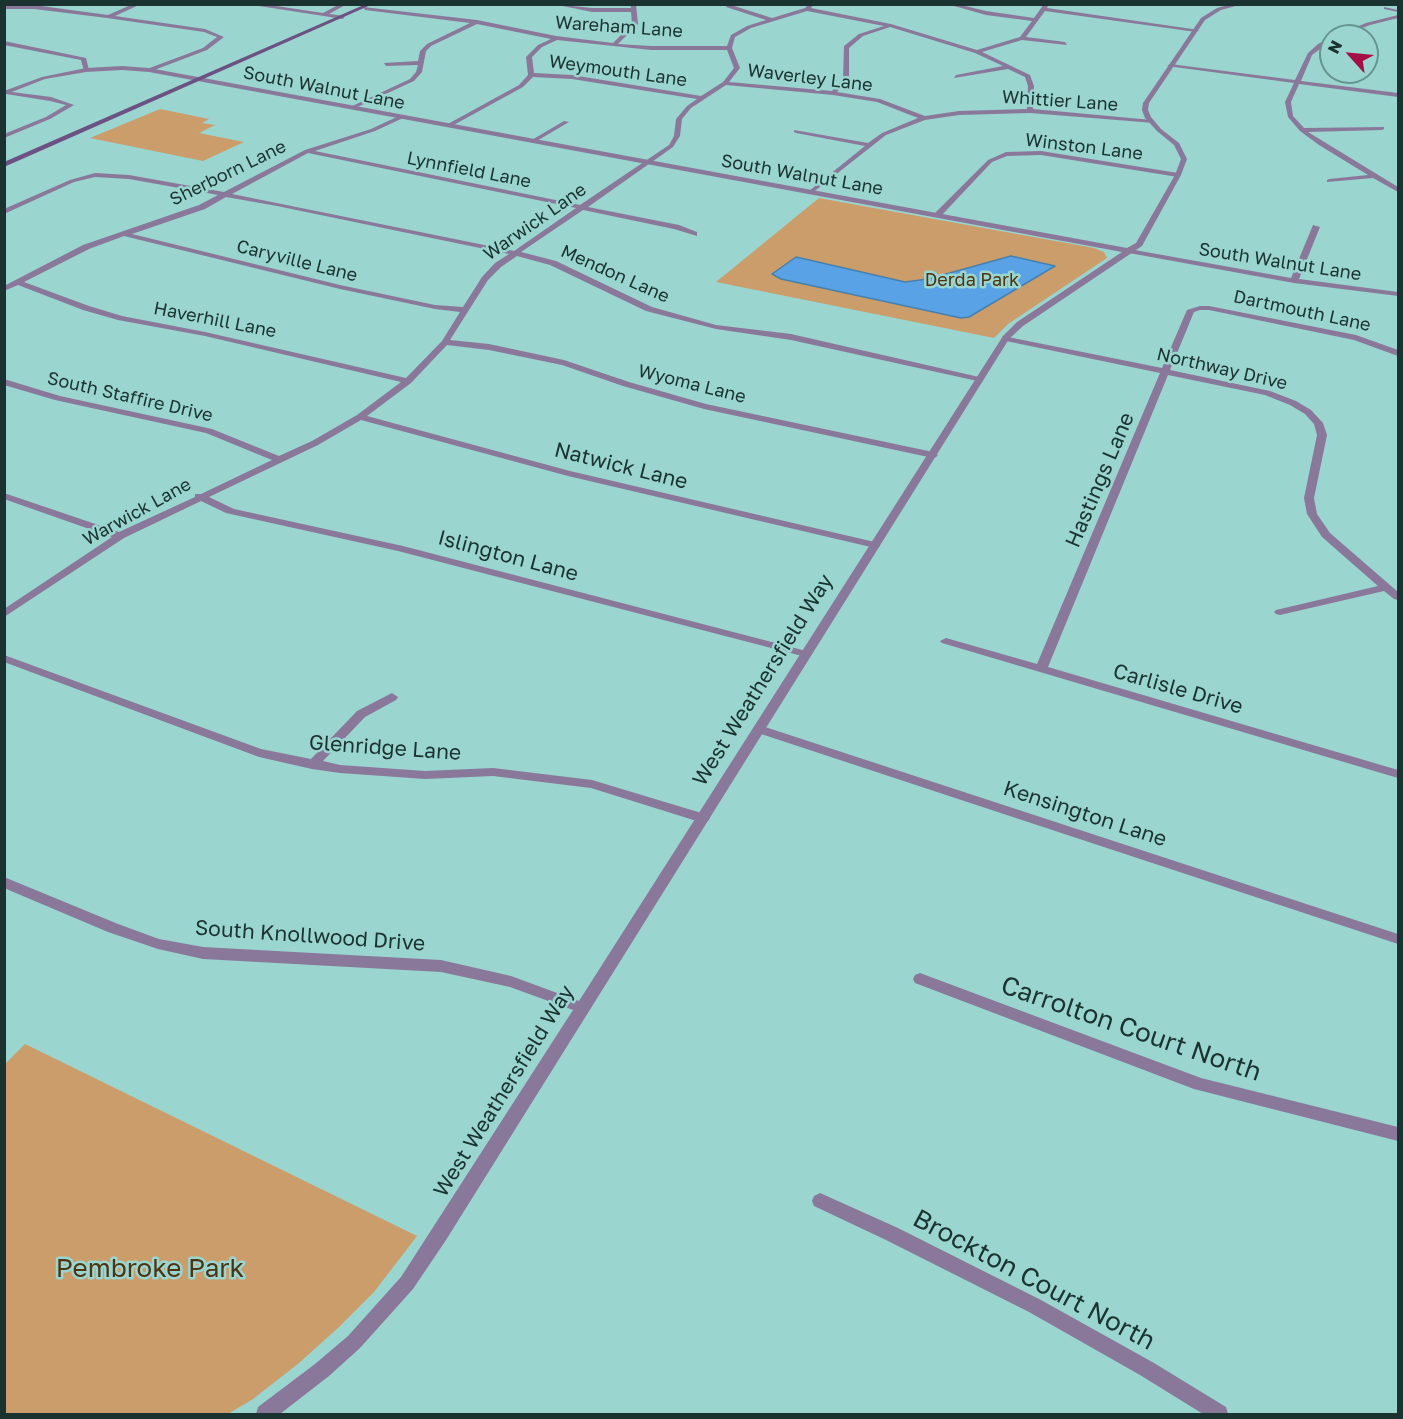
<!DOCTYPE html>
<style>
body{margin:0}
#map{position:relative;width:1403px;height:1419px;overflow:hidden;background:#9ad5cf;font-family:"Golos Text",sans-serif}
canvas{display:block}
.frame{position:absolute;inset:0;border:6px solid #1a3230;pointer-events:none}
.north{position:absolute;left:1319px;top:24px;width:60px;height:60px;box-sizing:border-box;background:#9ad5cf;border:2px solid #67948f;border-radius:50%;rotate:297deg;font-size:16px;font-weight:700;line-height:24px;text-align:center;color:#1a3230}
.north::after{content:'';display:block;margin:auto;width:21px;height:27px;background:#a60f46;clip-path:polygon(50% 0,100% 100%,50% 72%,0 100%)}
</style>
<div id="map">
<canvas width="1403" height="1419"></canvas>
<div class="frame"></div>
<div class="north">N</div>
</div>
<script>
const ctx = document.querySelector('canvas').getContext('2d');
ctx.lineJoin = 'round';
function fillPath(path, color) {
  ctx.fillStyle = color;
  ctx.fill(path, 'evenodd');
}
function toPath(rows) {
  const path = new Path2D();
  for (const r of rows) {
    path.moveTo(r[0], r[1]);
    for (let i = 2; i < r.length; i += 2) path.lineTo(r[i], r[i + 1]);
  }
  return path;
}
function stroke(path, color, width, dash) {
  ctx.strokeStyle = color;
  ctx.lineWidth = width;
  ctx.lineCap = dash ? 'butt' : 'round';
  ctx.setLineDash(dash || []);
  ctx.stroke(path);
}
function write(font, color, halo, rows, align = 'center') {
  ctx.font = font + ' "Golos Text",sans-serif';
  ctx.lineWidth = 5;
  ctx.setLineDash([]);
  ctx.textBaseline = 'middle';
  ctx.strokeStyle = halo;
  ctx.fillStyle = color;
  for (const [text, x, y, turn = 0] of rows) {
    ctx.save();
    ctx.translate(x, y);
    ctx.rotate((+turn || 0) * Math.PI / 180);
    ctx.textAlign = isNaN(turn) ? turn : align;
    if (halo) ctx.strokeText(text, 0, 0);
    ctx.fillText(text, 0, 0);
    ctx.restore();
  }
}
const green = toPath([
 [160,109,209,119,202,123,215,125,199,133,244,142,203,161,90,138],
 [819,198,1094,248,1104,252,1107,258,1008,324,994,338,716,282],
 [24,1045,25,1044,417,1236,374,1292,339,1327,299,1363,253,1399,228,1414,5,1414,5,1064]
]);
const water = toPath([
 [1011,256,1055,266,969,317,961,318,781,279,772,274,796,257,905,282,928,279,1011,256]
]);
const minor = toPath([
 [133,4,141,4,115,16,205,29,224,37,207,50,149,72,147,69,203,48,217,37,204,32,107,18,34,9,4,9,4,5,34,5,108,15,133,4],
 [263,4,323,13,340,4,347,4,329,14,345,16,343,19,246,4,263,4],
 [553,4,592,8,631,8,630,4,636,4,638,24,618,44,651,46,727,46,731,35,747,26,766,20,726,7,728,4,772,18,805,8,809,4,814,4,811,8,891,24,977,50,1020,37,1032,21,986,15,947,4,957,4,986,11,1034,18,1044,4,1049,4,1047,8,1199,30,1196,32,1045,11,1026,37,1065,42,1067,45,1022,40,982,52,1030,75,1034,86,1033,109,1152,120,1155,122,1154,123,1030,113,959,115,925,120,886,135,811,194,808,192,809,191,865,146,796,133,794,132,794,130,868,143,882,133,918,118,877,102,833,95,726,85,691,108,682,119,680,136,673,147,588,207,679,225,697,232,697,236,674,229,583,210,521,252,556,261,652,307,716,325,791,334,979,377,983,380,982,382,791,340,716,329,646,311,550,265,517,256,501,267,488,280,450,340,489,344,564,360,629,382,706,404,933,452,938,455,936,457,933,458,704,409,623,386,562,365,489,350,447,345,411,383,367,416,570,471,879,543,880,545,879,547,875,548,568,476,361,420,318,445,209,497,234,509,403,546,810,652,812,654,810,656,802,656,398,551,226,513,201,501,124,538,4,617,4,609,112,537,4,499,4,493,119,532,195,497,195,494,201,494,272,460,206,433,55,400,4,385,4,379,60,396,212,429,279,456,312,441,357,415,401,382,205,336,118,320,83,310,18,285,4,291,4,286,83,245,199,205,218,195,129,179,95,177,74,182,4,214,4,209,70,180,95,173,129,175,224,192,305,150,371,129,401,115,403,118,375,131,315,151,580,205,669,145,674,136,676,119,687,106,697,99,572,79,533,77,523,87,450,127,446,127,446,125,519,85,528,75,526,57,538,45,551,39,477,24,431,46,426,51,422,72,414,81,353,109,348,108,410,79,416,72,418,65,386,66,384,63,418,61,420,51,427,44,470,23,365,10,363,7,477,20,556,36,613,43,632,24,631,12,592,12,553,4],
 [807,11,884,26,859,34,844,46,843,79,832,91,729,82,740,68,732,48,735,37,751,28,807,11],
 [890,27,975,53,1003,66,956,75,954,78,1008,69,1025,77,1028,86,1027,109,959,111,925,116,880,99,837,92,849,79,849,48,863,36,890,27],
 [557,40,651,50,727,50,734,68,723,82,701,96,572,75,534,73,532,57,542,47,557,40],
 [308,153,576,208,514,251,232,194,308,153],
 [226,197,277,206,509,254,495,263,482,277,463,307,435,305,340,285,132,234,205,209,226,197],
 [124,236,340,289,435,309,460,312,442,341,406,378,205,332,122,316,89,306,24,282,89,249,124,236],
 [1384,7,1398,10,1398,12,1384,9,1384,7],
 [1398,15,1398,18,1370,25,1342,36,1334,36,1366,23,1398,15],
 [1331,37,1331,41,1312,55,1301,81,1398,93,1398,97,1299,84,1291,102,1293,116,1304,128,1384,127,1384,129,1382,130,1308,132,1398,187,1398,192,1373,178,1327,182,1327,180,1329,179,1368,175,1319,145,1300,131,1288,117,1285,102,1294,83,1167,66,1170,64,1295,80,1308,53,1318,44,1331,37],
 [4,41,86,58,89,70,84,71,81,60,4,45,4,41],
 [4,91,51,97,74,105,50,119,4,138,4,134,46,117,66,105,50,101,6,94,4,91],
 [564,121,569,122,535,142,530,141,564,121],
 [1041,151,1178,173,1181,175,1178,177,1041,155,1007,156,992,162,940,217,933,215,988,160,1006,152,1041,151],
 [1313,225,1320,227,1299,279,1398,292,1398,296,1294,283,1129,253,1125,251,1129,249,1291,278,1313,225],
 [1200,306,1209,306,1356,335,1398,350,1398,356,1354,340,1209,310,1200,310,1194,312,1170,370,1270,391,1296,401,1311,410,1323,423,1327,435,1314,498,1317,514,1330,533,1398,592,1398,600,1394,599,1384,591,1280,615,1276,614,1274,612,1276,610,1378,586,1322,537,1307,514,1304,498,1317,435,1314,424,1305,414,1290,405,1265,395,1168,375,1048,667,1398,770,1398,778,942,643,940,641,946,638,1037,664,1160,373,1006,341,1002,338,1003,336,1162,368,1187,310,1200,306],
 [4,655,261,749,311,759,357,711,392,693,398,697,396,700,365,717,323,761,340,765,425,771,493,768,592,780,708,815,710,818,708,821,703,823,591,788,493,776,425,779,340,773,312,769,259,757,4,662,4,655],
 [759,725,1398,934,1398,944,755,732,753,729,759,725],
 [920,973,1201,1078,1398,1127,1398,1141,1194,1089,915,983,913,979,915,975,920,973],
 [820,1193,898,1228,1041,1300,1154,1363,1226,1407,1228,1414,1203,1414,1140,1375,1029,1312,886,1240,814,1206,812,1201,814,1196,820,1193]
]);
const tertiary = toPath([
 [1232,4,1243,4,1221,10,1205,20,1149,103,1148,110,1151,117,1161,129,1179,143,1187,159,1181,175,1142,246,1023,326,1009,339,446,1240,413,1289,360,1348,329,1376,280,1414,256,1414,258,1407,315,1364,348,1336,401,1277,573,1010,510,987,441,972,203,959,158,949,108,932,4,888,4,877,118,924,159,939,203,947,441,960,511,976,579,1001,1003,336,1017,322,1122,252,149,72,122,70,86,72,45,79,4,95,4,91,42,77,86,68,122,66,149,68,1127,248,1136,243,1175,175,1181,159,1174,145,1157,131,1145,118,1142,110,1143,103,1201,18,1217,8,1232,4]
]);
const secondary = toPath([
 [366,4,373,4,4,167,4,162,366,4]
]);
const farStreetnames = [
 ["Wareham Lane",619,27,4],
 ["Weymouth Lane",618,71,8],
 ["Waverley Lane",810,78,7],
 ["South Walnut Lane",324,88,11],
 ["Whittier Lane",1060,101,4],
 ["Winston Lane",1084,147,7],
 ["Lynnfield Lane",469,170,11],
 ["Sherborn Lane",228,173,-26],
 ["South Walnut Lane",802,175,10],
 ["Warwick Lane",535,222,-35],
 ["Caryville Lane",297,261,14],
 ["South Walnut Lane",1280,262,9],
 ["Mendon Lane",615,274,24],
 ["Dartmouth Lane",1302,311,12],
 ["Haverhill Lane",215,320,11],
 ["Northway Drive",1222,369,13],
 ["Wyoma Lane",692,384,14],
 ["South Staffire Drive",130,397,13],
 ["Warwick Lane",137,512,-29]
];
const farParknames = [
 ["Derda Park",972,280]
];
const streetNames = [
 ["Natwick Lane",621,466,14],
 ["Hastings Lane",1100,480,-67],
 ["Islington Lane",508,556,15],
 ["West Weathersfield Way",763,680,-58],
 ["Carlisle Drive",1178,689,16],
 ["Glenridge Lane",385,748,4],
 ["Kensington Lane",1085,814,18],
 ["South Knollwood Drive",310,936,4],
 ["West Weathersfield Way",504,1091,-58]
];
const nearStreetnames = [
 ["Carrolton Court North",1131,1029,19],
 ["Brockton Court North",1034,1280,28]
];
const nearParknames = [
 ["Pembroke Park",150,1269]
];
fillPath(green, '#ca9d6b');
fillPath(water, '#59a2e6');
stroke(water, '#4680af', 1.5);
fillPath(minor, '#8a789b');
fillPath(tertiary, '#8a789b');
fillPath(secondary, '#6c5183');
write('18px', '#1a3230', '#9ad5cf', farStreetnames);
write('18px', '#4f3311', '#9ad5cf', farParknames);
write('21px', '#1a3230', '#9ad5cf', streetNames);
write('26px', '#1a3230', '#9ad5cf', nearStreetnames);
write('26px', '#4f3311', '#9ad5cf', nearParknames);
</script>
